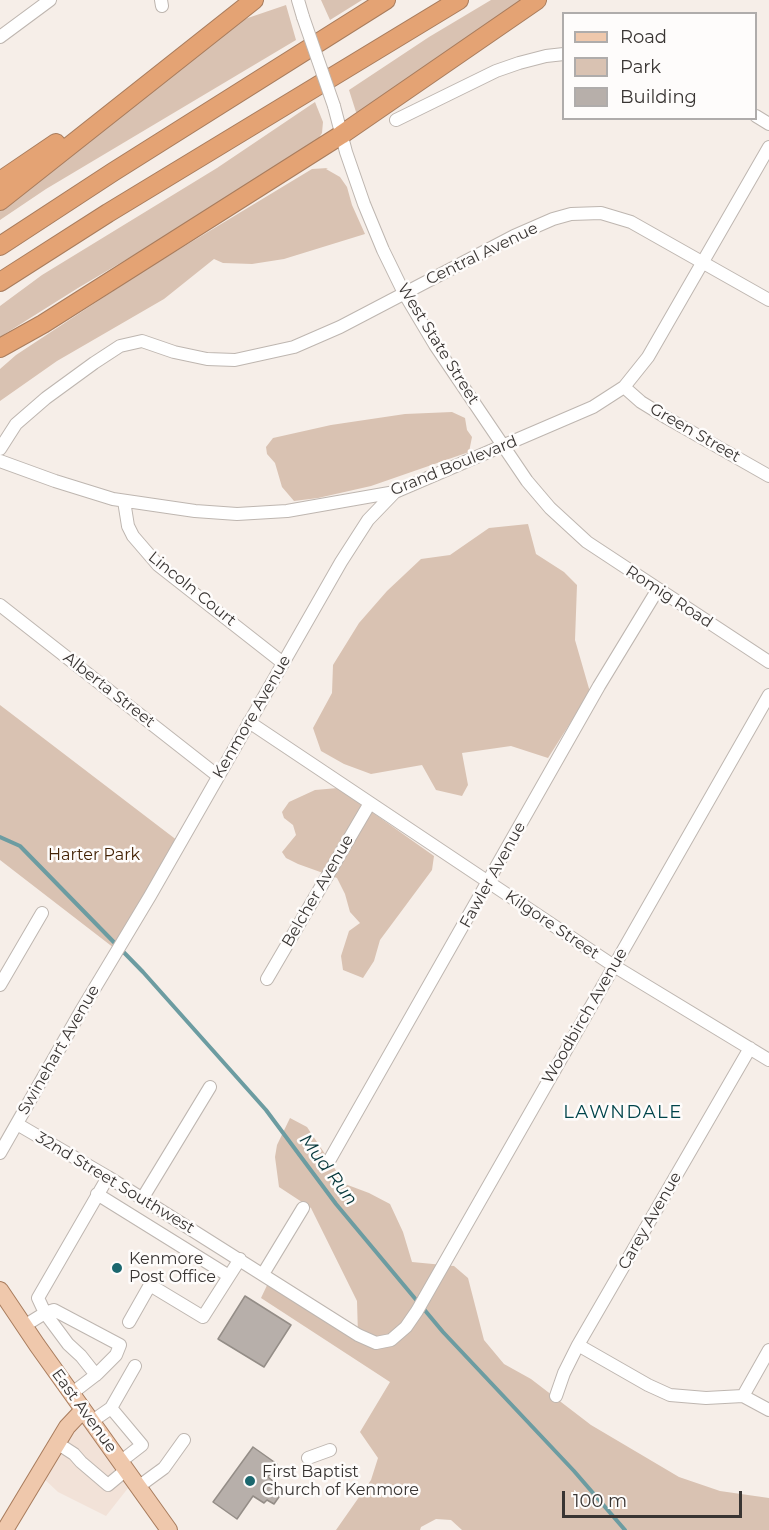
<!DOCTYPE html>
<style>
body{margin:0}
#map{position:relative;width:769px;height:1530px;overflow:hidden;background:#f6eee8;font-family:Montserrat,sans-serif}
canvas{display:block}
.legend{position:absolute;left:562px;top:12px;width:195px;height:108px;box-sizing:border-box;background:#fefcfb;border:2px solid #afacab;margin:0;padding:8px 10px;list-style:none;font-size:18px;color:#393533}
.legend li{display:flex;align-items:center;gap:12px;height:30px}
.legend b{width:30px;border:2px solid #afacab}
.scale{position:absolute;left:562px;top:1491px;width:180px;height:27px;box-sizing:border-box;border:3px solid #393533;border-top:0;padding-left:8px;font-size:18px;line-height:21px;white-space:nowrap;color:#393533;-webkit-text-stroke:4px #fefcfb;paint-order:stroke}
</style>
<div id="map">
<canvas width="769" height="1530"></canvas>
<ul class="legend">
<li><b style="height:8px;background:#efc8ac"></b>Road</li>
<li><b style="height:16px;background:#d9c2b2"></b>Park</li>
<li><b style="height:16px;background:#b7afaa"></b>Building</li>
</ul>
<div class="scale">100 m</div>
</div>
<script>
const ctx = document.querySelector('canvas').getContext('2d');
ctx.lineJoin = 'round';
function fillPath(path, color) {
  ctx.fillStyle = color;
  ctx.fill(path, 'evenodd');
}
function toPath(rows) {
  const path = new Path2D();
  for (const r of rows) {
    path.moveTo(r[0], r[1]);
    for (let i = 2; i < r.length; i += 2) path.lineTo(r[i], r[i + 1]);
  }
  return path;
}
function stroke(path, color, width, dash) {
  ctx.strokeStyle = color;
  ctx.lineWidth = width;
  ctx.lineCap = dash ? 'butt' : 'round';
  ctx.setLineDash(dash || []);
  ctx.stroke(path);
}
function write(font, color, halo, rows, align = 'center') {
  ctx.font = font + ' Montserrat,sans-serif';
  ctx.lineWidth = 5;
  ctx.setLineDash([]);
  ctx.textBaseline = 'middle';
  ctx.strokeStyle = halo;
  ctx.fillStyle = color;
  for (const [text, x, y, turn = 0] of rows) {
    ctx.save();
    ctx.translate(x, y);
    ctx.rotate((+turn || 0) * Math.PI / 180);
    ctx.textAlign = isNaN(turn) ? turn : align;
    if (halo) ctx.strokeText(text, 0, 0);
    ctx.fillText(text, 0, 0);
    ctx.restore();
  }
}
const built = toPath([
 [83,1415,132,1483,106,1516,58,1492,40,1475]
]);
const green = toPath([
 [321,0,362,0,330,20],
 [491,0,528,0,364,113,356,112,349,90,429,37],
 [286,5,296,40,46,189,0,220,0,207,236,22],
 [315,102,323,122,322,133,317,141,222,203,78,288,0,337,0,306,42,275,217,168],
 [328,168,326,169,340,177,347,187,352,205,365,234,284,259,252,264,223,263,214,259,164,299,57,361,0,401,0,369,16,355,145,270,312,169],
 [452,412,465,418,467,430,472,437,469,452,371,486,318,498,294,501,282,487,275,463,267,454,266,447,273,438,331,425,405,414],
 [528,524,536,554,564,572,577,585,575,640,590,692,548,758,511,746,462,753,468,785,462,796,436,790,422,765,371,774,344,764,321,751,313,728,332,693,333,665,359,623,387,591,421,559,450,555,489,528],
 [0,705,178,841,114,948,0,860],
 [338,788,434,856,432,870,380,940,374,961,363,978,343,970,341,956,349,931,360,923,350,912,345,894,337,878,298,864,286,858,282,852,296,835,293,825,284,818,282,812,289,802,315,790],
 [290,1118,307,1127,345,1184,369,1193,390,1204,403,1232,412,1262,454,1266,468,1278,484,1340,504,1364,531,1379,591,1425,679,1477,720,1491,769,1498,769,1530,462,1530,451,1520,436,1519,421,1527,420,1530,336,1530,371,1480,378,1458,360,1432,390,1382,261,1298,270,1279,358,1335,357,1301,311,1208,279,1187,275,1157,277,1145]
]);
const stream = toPath([
 [0,837,20,846,143,972,266,1110,336,1204,443,1332,574,1471,625,1530]
]);
const building = toPath([
 [245,1296,291,1325,264,1367,218,1339,245,1296],
 [253,1447,277,1464,268,1477,278,1485,275,1489,281,1494,274,1504,267,1500,264,1503,253,1496,237,1519,213,1502,253,1447]
]);
const minor = toPath([
 [161,0,162,6],
 [298,0,303,17],
 [0,37,50,0],
 [334,106,346,152,364,204,383,250,404,293,435,345,527,481,550,508,587,542,769,662],
 [756,116,769,124],
 [396,120,496,71,519,63,546,56,564,54],
 [624,387,641,402,667,418,769,476],
 [0,449,16,424,46,398,94,363,120,346,142,341,174,352,207,359,235,360,294,347,340,327,514,236,553,219,571,214,601,213,631,222,769,300],
 [0,461,55,481,113,499,195,511,237,514,287,511,395,492,593,407,624,387,648,357,769,147],
 [124,501,128,526,133,536,158,565,283,663],
 [0,605,218,776],
 [249,722,614,966,769,1060],
 [267,979,370,803],
 [0,985,42,913],
 [17,1124,108,1177,358,1335,376,1343,391,1340,406,1327,417,1311,769,695],
 [0,1153,81,1011,150,896,341,562,368,520,395,492],
 [329,1161,599,686,658,589],
 [97,1194,229,1276],
 [142,1199,210,1087],
 [263,1274,303,1208],
 [129,1322,150,1285,203,1317,240,1259],
 [24,1326,45,1313,54,1310,120,1345,116,1355,97,1374,71,1394],
 [578,1345,648,1385,670,1395,706,1398,743,1396,769,1410],
 [96,1375,81,1356,68,1344,45,1313,38,1298,108,1177],
 [556,1396,564,1373,578,1345,750,1048],
 [743,1396,769,1350],
 [111,1408,142,1445,120,1462],
 [91,1422,111,1408,135,1366],
 [57,1443,74,1454,81,1462,108,1485,126,1470],
 [308,1458,330,1450],
 [138,1487,164,1468,184,1440]
]);
const major = toPath([
 [0,1290,37,1345,169,1530],
 [5,1530,67,1427,83,1410]
]);
const highway = toPath([
 [0,181,56,143],
 [0,201,254,0],
 [0,246,113,172,386,0],
 [0,282,108,213,459,0],
 [0,348,43,324,341,135,537,0]
]);
const minorBridge = toPath([
 [303,17,334,106]
]);
const markers = [
 [117,1268,6,"#1b676e"],
 [250,1481,6,"#1b676e"]
];
const streetNames = [
 ["Central Avenue",482,254,-26],
 ["West State Street",438,344,58],
 ["Green Street",695,433,30],
 ["Grand Boulevard",454,466,-22],
 ["Lincoln Court",192,589,39],
 ["Romig Road",669,597,33],
 ["Alberta Street",109,690,38],
 ["Kenmore Avenue",252,717,-60],
 ["Fawler Avenue",493,875,-61],
 ["Belcher Avenue",318,891,-60],
 ["Kilgore Street",552,925,34],
 ["Woodbirch Avenue",585,1016,-60],
 ["Swinehart Avenue",59,1050,-60],
 ["32nd Street Southwest",115,1183,31],
 ["Carey Avenue",650,1221,-60],
 ["East Avenue",84,1411,54]
];
const parkNames = [
 ["Harter Park",94,855]
];
const poiNames = [
 ["Kenmore",129,1259],
 ["Post Office",129,1277],
 ["First Baptist",262,1472],
 ["Church of Kenmore",262,1490]
];
const neighbourhoodNames = [
 ["LAWNDALE",623,1113]
];
const waterNames = [
 ["Mud Run",328,1170,53]
];
fillPath(built, '#f2e2d8');
fillPath(green, '#d9c2b2');
stroke(stream, '#6c9ca1', 4);
fillPath(building, '#b7afaa');
stroke(building, '#948d87', 1.5);
stroke(minor, '#beb6b0', 14);
stroke(major, '#a87c5d', 18);
stroke(highway, '#a87c5d', 20);
stroke(minor, '#fff', 12);
stroke(major, '#efc8ac', 16);
stroke(highway, '#e4a374', 18);
stroke(minorBridge, '#beb6b0', 14, []);
stroke(minorBridge, '#fff', 12);
for (const [x, y, r, color] of markers) {
  const dot = new Path2D();
  dot.arc(x, y, r, 0, 2 * Math.PI);
  ctx.fillStyle = color;
  ctx.fill(dot);
  stroke(dot, '#fefcfb', 2);
}
write('16px', '#393533', '#fefcfb', streetNames);
write('16px', '#452407', '#fefcfb', parkNames);
write('16px', '#393533', '#fefcfb', poiNames, 'left');
ctx.letterSpacing = '1.5px';
write('18px', '#00444a', '#fefcfb', neighbourhoodNames);
ctx.letterSpacing = '0px';
write('italic 18px', '#05363a', '#fefcfb', waterNames);
</script>
